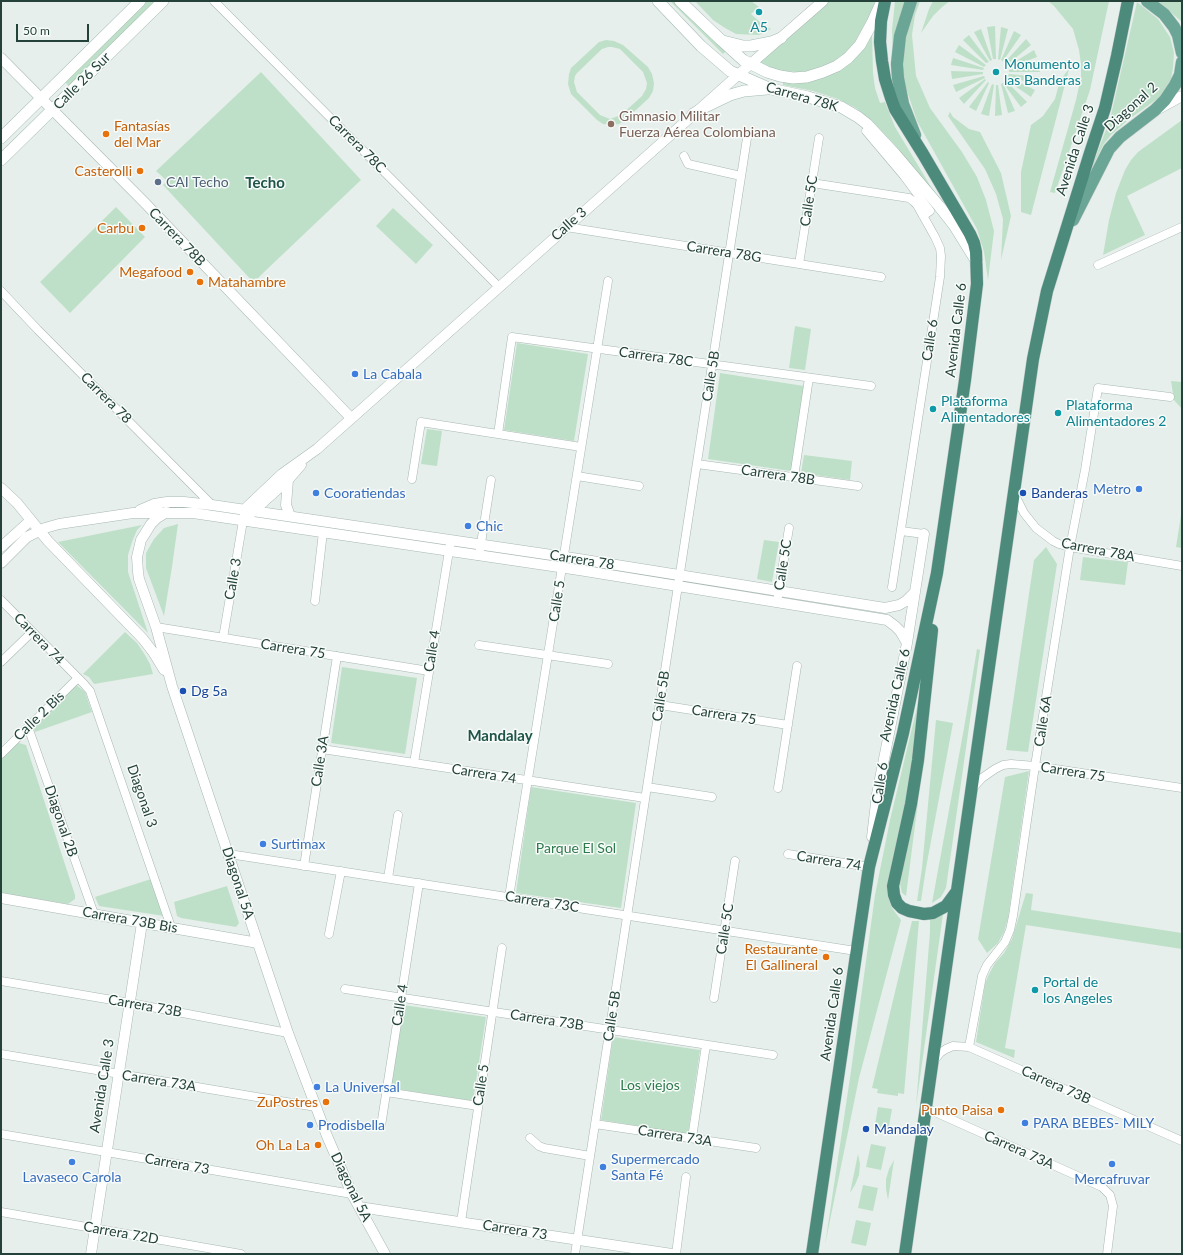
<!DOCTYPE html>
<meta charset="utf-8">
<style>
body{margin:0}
#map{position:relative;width:1183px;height:1255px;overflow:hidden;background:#e6efeb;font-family:Lato,sans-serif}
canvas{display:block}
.frame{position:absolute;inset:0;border:2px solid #24423a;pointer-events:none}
.scale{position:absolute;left:16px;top:24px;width:73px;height:18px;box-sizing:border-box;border:2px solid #24423a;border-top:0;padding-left:5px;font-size:12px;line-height:14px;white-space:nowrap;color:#24423a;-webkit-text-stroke:3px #f7fbf9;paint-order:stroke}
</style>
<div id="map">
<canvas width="1183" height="1255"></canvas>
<div class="frame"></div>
<div class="scale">50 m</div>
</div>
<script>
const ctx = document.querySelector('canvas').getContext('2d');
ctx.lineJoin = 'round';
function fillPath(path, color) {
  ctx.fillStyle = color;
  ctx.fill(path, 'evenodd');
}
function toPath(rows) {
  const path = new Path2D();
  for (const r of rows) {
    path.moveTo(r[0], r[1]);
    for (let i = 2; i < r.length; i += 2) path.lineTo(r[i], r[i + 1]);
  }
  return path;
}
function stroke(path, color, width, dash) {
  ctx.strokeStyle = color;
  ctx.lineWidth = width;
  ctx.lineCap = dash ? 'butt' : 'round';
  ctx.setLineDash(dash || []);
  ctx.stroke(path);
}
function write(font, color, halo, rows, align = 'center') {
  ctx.font = font + ' Lato,sans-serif';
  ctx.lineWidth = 3;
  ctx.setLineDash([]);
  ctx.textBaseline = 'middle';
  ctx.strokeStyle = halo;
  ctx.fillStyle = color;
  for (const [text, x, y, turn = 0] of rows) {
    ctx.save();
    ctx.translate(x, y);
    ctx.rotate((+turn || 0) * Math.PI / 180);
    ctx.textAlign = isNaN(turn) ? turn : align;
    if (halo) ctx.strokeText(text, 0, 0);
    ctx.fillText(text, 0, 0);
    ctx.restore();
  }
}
const green = toPath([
 [147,1,157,1,70,87,65,82],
 [670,1,677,1,726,51,723,54],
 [695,1,751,1,759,7,751,14,761,23,771,29,759,35,736,34,725,28,713,20],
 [828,1,876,1,861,35,850,50,837,61,813,71,798,72,783,71,769,68,758,63],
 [895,1,906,1,901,14,893,50,893,61,892,30],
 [916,1,920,1,915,15,912,35,916,76,930,108,962,152,977,177,986,200,994,231,988,280,984,252,977,229,917,121,904,82,903,51,908,24],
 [933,1,950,1,942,7,933,16,921,33,929,9],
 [1048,1,1109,1,1090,90,1055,193,1050,192,1076,100,1081,77,1081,64,1079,50,1073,29,1054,6],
 [1158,1,1182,1,1182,22],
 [1137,2,1158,19,1170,37,1174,53,1173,68,1171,79,1167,89,1160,97,1128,120,1111,135,1103,145,1088,177,1110,119],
 [995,26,996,59,993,59,987,27],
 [1001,27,1008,29,1000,60,998,59],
 [981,29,992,60,990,61,974,32],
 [1014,31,1021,35,1003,61,1001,60],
 [872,32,873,73,875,88,880,103,885,102,895,127,940,202,894,144,874,123,856,108,838,99,813,91,783,85,783,81,810,82],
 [969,35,989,62,986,63,963,40],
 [1026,39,1031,45,1007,65,1005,62],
 [606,40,614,41,623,45,648,67,652,74,654,83,653,91,649,98,625,120,619,124,611,125,603,124,597,120,571,94,568,84,569,74,571,68,599,42],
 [608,47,612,47,620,49,643,72,647,83,646,89,642,96,621,115,610,119,600,115,577,92,574,82,575,76,577,73,602,49],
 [959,45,986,65,984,67,955,52],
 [1034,50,1037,57,1008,68,1008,66],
 [953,58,984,68,983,70,951,65],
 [1039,63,1040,72,1009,72,1009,70],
 [1069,69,1031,215,1021,212,1021,172,1031,125,1043,116,1055,99,1060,80],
 [951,71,983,72,983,74,952,79],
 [261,72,361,180,261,275,254,283,163,185,167,181,156,171],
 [1009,74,1039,77,1037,85,1008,76],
 [984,76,985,78,956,92,953,85],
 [1008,77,1035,90,1031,97,1006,80],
 [985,79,986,80,964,104,959,98],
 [1006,81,1027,102,1021,107,1003,83],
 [988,82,989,83,976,111,969,107],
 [1003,83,1015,111,1008,113,1001,84],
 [992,84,994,85,989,116,981,114],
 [996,85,998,85,1002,115,995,116],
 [950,112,953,117,969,129,980,132,1001,173,1011,216,1001,260,1003,219,996,194,985,169,948,116],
 [1182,120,1182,168,1127,196,1145,235,1103,255,1109,220,1116,193,1125,170,1131,160,1138,152],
 [116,207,145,237,70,313,40,282],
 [393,208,433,245,416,264,376,226],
 [795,326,811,329,805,370,789,368],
 [517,343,588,354,574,441,504,430],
 [720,373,804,386,791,471,708,459],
 [1171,381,1182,382,1182,409,1174,400],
 [427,429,442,431,437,466,421,464],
 [804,455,852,461,850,480,801,473],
 [1182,509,1182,548,1176,547],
 [178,524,172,567,164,616,146,568,146,553,154,539,164,528],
 [142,525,137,530,132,542,128,555,128,572,148,633,58,542],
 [764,540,779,542,772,582,757,579],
 [1046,547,1057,564,1028,752,1006,750,1034,560],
 [1083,557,1128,562,1125,585,1080,580],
 [125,632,137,643,145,655,150,664,153,674,94,684,89,677,83,674],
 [977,649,980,650,946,888,941,897,932,903,964,728],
 [342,667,417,678,405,754,331,743],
 [923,682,908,788,888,890,888,897,892,908,901,920,859,1078,825,1245,851,1071,875,895,890,820],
 [75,684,85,692,92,712,35,732,33,726],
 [936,720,953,723,926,868,921,901,917,901,922,868],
 [19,743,26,745,75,895,75,899,68,904,1,893,1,759,16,744],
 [1029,771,1008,918,1004,932,998,943,987,953,978,939,1005,777],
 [531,787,636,803,621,908,516,893],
 [916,802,918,802,906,896,902,893,900,884],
 [151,879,164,916,99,906,95,897],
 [227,886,239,923,236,927,181,918,177,916,174,902],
 [1026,893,1033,894,1031,910,1182,933,1182,949,1026,925,1005,1048,1015,1050,1014,1058,976,1042,985,984,988,976,995,963,1004,953,1012,939],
 [943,914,916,1106,930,932,930,918],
 [912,921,919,921,904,1094,898,1093,898,1096,877,1093,878,1089,872,1088],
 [403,1005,486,1017,473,1101,390,1088],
 [613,1037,700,1050,688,1134,601,1120],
 [878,1107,892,1109,888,1132,874,1130],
 [871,1144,886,1147,881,1170,866,1167],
 [858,1154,860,1164,859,1175,855,1185,850,1193],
 [894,1160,888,1200,886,1189,886,1179,889,1169],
 [863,1185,878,1188,873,1211,858,1208],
 [856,1220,871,1223,866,1246,851,1243]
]);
const minor = toPath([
 [214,1,499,287],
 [866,131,904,176,930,211,923,216],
 [684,156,688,164,741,176],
 [812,183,909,198,913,201,917,205,935,237,940,248,941,256,940,277,892,587],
 [566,227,881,277],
 [799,264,819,138],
 [1098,265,1182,227],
 [1,291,38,330,212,505],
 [498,434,512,337,871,386],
 [697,464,858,486],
 [577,476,639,486],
 [794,477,809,378],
 [412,479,421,422,581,447],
 [1014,493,1024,513,1036,528,1053,541,1059,544,1070,547,1182,566],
 [901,531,924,534],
 [479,556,491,480],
 [1,600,84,684,90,691,171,927],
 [315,601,323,532],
 [777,602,789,528],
 [156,627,429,671],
 [223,638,245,509],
 [479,645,608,664],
 [1,662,32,632],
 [660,705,788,725],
 [28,727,94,914],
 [322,749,645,798],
 [1,754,78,678],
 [414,763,450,545],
 [647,787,712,797],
 [778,788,797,666],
 [972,789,982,778,995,769,1003,765,1011,764,1035,766,1182,788],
 [229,854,856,951],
 [788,854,869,867],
 [304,866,337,656],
 [388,878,398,815],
 [509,897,608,281],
 [329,934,341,871],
 [1,981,130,1003,288,1033],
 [345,989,773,1055],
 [714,998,735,861],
 [969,1047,982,976,987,965,1005,942,1010,930,1013,916,1035,766,1070,547,1085,470,1098,388,1170,397],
 [1,1054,316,1107],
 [933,1062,940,1053,946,1049,953,1046,969,1047,1182,1141],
 [386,1092,478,1106],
 [926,1108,1102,1187,1110,1195,1113,1206,1107,1254],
 [595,1124,756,1148],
 [381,1126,419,883],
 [1,1134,352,1194],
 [530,1138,539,1146,544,1148,590,1156],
 [692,1138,706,1045],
 [1,1212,241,1254],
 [461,1222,502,948],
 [575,1254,747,138],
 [676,1254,686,1177]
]);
const tertiary = toPath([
 [1,58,145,203,351,418],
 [1160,108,1182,96],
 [288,480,286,505,290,516],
 [1,488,17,503,48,541,143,639,153,652,164,670],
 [245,509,282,474,317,449,738,75,823,1],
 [140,510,154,504,167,502,184,502,212,505,579,559,885,608,899,605,906,601,915,592],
 [167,512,157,518,151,524,141,540,137,557,138,572,139,579,156,627,172,686,288,1033,327,1136,337,1159,352,1194,385,1254],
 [251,513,288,480,301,465],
 [1,547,31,520],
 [1,563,27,537,45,528,59,524,133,513,193,513,579,570,881,619,887,620,895,626,900,631,907,643],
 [872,837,877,794,907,643,924,534],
 [1,898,258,943],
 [359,1207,672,1254],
 [91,1254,142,923]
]);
const secondary = toPath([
 [658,1,701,46,730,71,771,89,808,97,841,107,858,117,867,124,895,154,939,206,954,225,977,262],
 [680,1,721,40,743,60,767,72,780,76,793,78,807,77,823,72,837,66,848,58,860,45,872,23,882,1],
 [723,41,743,46,751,46,771,42,781,38],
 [693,114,705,107,730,95,744,91,767,89],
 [1,138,140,1],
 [1,160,163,1]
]);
const primary = toPath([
 [911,1,900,36,897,64,898,78,903,104,915,135],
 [1147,1,1164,14,1174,27,1178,35,1182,53],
 [1073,220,1109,149,1120,137,1155,110,1165,100,1175,85,1180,75,1182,62]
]);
const trunk = toPath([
 [932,630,918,760,911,804,897,868,893,886,894,895,897,903,902,908,909,911,924,914,933,913,946,906,957,891],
 [812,1254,869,867,903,733,937,573,965,380,977,284,976,252,974,243,970,234,923,154,895,109,891,98,885,79,882,61,880,42,881,21,885,1],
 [905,1254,1033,359,1047,291,1090,153,1105,108,1117,56,1128,1]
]);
const markers = [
 [759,12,4,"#0f9aa8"],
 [996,72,4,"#0f9aa8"],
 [611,124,4,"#8d6e63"],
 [106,134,4,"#e8710a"],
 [140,171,4,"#e8710a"],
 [158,182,4,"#5c6f8a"],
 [142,228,4,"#e8710a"],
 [190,272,4,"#e8710a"],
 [200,282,4,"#e8710a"],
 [355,374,4,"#3f7fe0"],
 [933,409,4,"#0f9aa8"],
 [1058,413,4,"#0f9aa8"],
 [1139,489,4,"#3f7fe0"],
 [316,493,4,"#3f7fe0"],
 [1023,493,4,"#1a4fb4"],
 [468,526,4,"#3f7fe0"],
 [183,691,4,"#1a4fb4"],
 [263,844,4,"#3f7fe0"],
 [826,957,4,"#e8710a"],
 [1035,990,4,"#0f9aa8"],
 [317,1087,4,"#3f7fe0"],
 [326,1102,4,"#e8710a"],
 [1001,1110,4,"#e8710a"],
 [1025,1123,4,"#3f7fe0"],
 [310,1125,4,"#3f7fe0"],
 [866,1129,4,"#1a4fb4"],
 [318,1145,4,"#e8710a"],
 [72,1162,4,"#3f7fe0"],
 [1112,1164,4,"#3f7fe0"],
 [603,1167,4,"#3f7fe0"]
];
const cultureNames = [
 ["A5",759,27,"center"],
 ["Monumento a",1004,64],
 ["las Banderas",1004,80],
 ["Plataforma",941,401],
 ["Alimentadores",941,417],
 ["Plataforma",1066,405],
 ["Alimentadores 2",1066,421],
 ["Portal de",1043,982],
 ["los Angeles",1043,998]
];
const streetNames = [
 ["Calle 26 Sur",82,81,-45],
 ["Carrera 78K",802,97,16],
 ["Diagonal 2",1131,107,-42],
 ["Carrera 78C",357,144,45],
 ["Avenida Calle 3",1075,150,-72],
 ["Calle 5C",809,201,-81],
 ["Calle 3",569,224,-42],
 ["Carrera 78B",177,237,46],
 ["Carrera 78G",724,252,9],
 ["Avenida Calle 6",956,330,-83],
 ["Calle 6",930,340,-81],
 ["Carrera 78C",656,357,8],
 ["Calle 5B",711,376,-81],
 ["Carrera 78",106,398,45],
 ["Carrera 78B",778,475,8],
 ["Carrera 78A",1098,550,11],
 ["Carrera 78",582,560,9],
 ["Calle 5C",783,565,-81],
 ["Calle 3",233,579,-80],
 ["Calle 5",557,601,-81],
 ["Carrera 74",39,639,46],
 ["Carrera 75",293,649,9],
 ["Calle 4",432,651,-81],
 ["Avenida Calle 6",895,695,-77],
 ["Calle 5B",661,696,-81],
 ["Carrera 75",724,715,9],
 ["Calle 2 Bis",39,716,-44],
 ["Calle 6A",1043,721,-81],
 ["Calle 3A",320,761,-81],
 ["Carrera 75",1073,772,9],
 ["Carrera 74",484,774,9],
 ["Calle 6",880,783,-81],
 ["Diagonal 3",142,796,71],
 ["Diagonal 2B",61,821,71],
 ["Carrera 74",829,861,9],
 ["Diagonal 5A",238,883,72],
 ["Carrera 73C",542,902,9],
 ["Carrera 73B Bis",130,920,10],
 ["Calle 5C",725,929,-81],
 ["Calle 4",400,1005,-81],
 ["Carrera 73B",145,1006,10],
 ["Avenida Calle 6",832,1014,-82],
 ["Calle 5B",612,1016,-81],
 ["Carrera 73B",547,1020,9],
 ["Carrera 73A",159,1081,9],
 ["Calle 5",481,1085,-81],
 ["Carrera 73B",1056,1085,24],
 ["Avenida Calle 3",102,1086,-81],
 ["Carrera 73A",675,1136,9],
 ["Carrera 73A",1019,1150,24],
 ["Carrera 73",177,1164,10],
 ["Diagonal 5A",351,1187,64],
 ["Carrera 73",515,1230,9],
 ["Carrera 72D",121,1233,10]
];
const educationNames = [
 ["Gimnasio Militar",619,116],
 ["Fuerza Aérea Colombiana",619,132]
];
const foodNames = [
 ["Fantasías",114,126,"left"],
 ["del Mar",114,142,"left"],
 ["Casterolli",132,171],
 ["Carbu",134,228],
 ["Megafood",182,272],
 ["Matahambre",208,282,"left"],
 ["Restaurante",818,949],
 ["El Gallineral",818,965],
 ["ZuPostres",318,1102],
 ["Punto Paisa",993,1110],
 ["Oh La La",310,1145]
];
const serviceNames = [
 ["CAI Techo",166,182]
];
const shopNames = [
 ["La Cabala",363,374],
 ["Metro",1131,489,"right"],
 ["Cooratiendas",324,493],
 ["Chic",476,526],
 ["Surtimax",271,844],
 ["La Universal",325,1087],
 ["PARA BEBES- MILY",1033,1123],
 ["Prodisbella",318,1125],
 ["Supermercado",611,1159],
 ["Santa Fé",611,1175],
 ["Lavaseco Carola",72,1177,"center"],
 ["Mercafruvar",1112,1179,"center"]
];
const transitNames = [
 ["Banderas",1031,493],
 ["Dg 5a",191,691],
 ["Mandalay",874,1129]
];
const parkNames = [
 ["Parque El Sol",576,848],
 ["Los viejos",650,1085]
];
const neighbourhoodNames = [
 ["Techo",265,183],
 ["Mandalay",500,736]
];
fillPath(green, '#bfe0c8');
stroke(minor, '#a8b8b2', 9);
stroke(tertiary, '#a8b8b2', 11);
stroke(secondary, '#a4bbb3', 12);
stroke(primary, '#c2cac8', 13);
stroke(trunk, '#c2cac8', 13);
stroke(minor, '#fff', 8);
stroke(tertiary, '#fff', 10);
stroke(secondary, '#fff', 11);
stroke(primary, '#6aa596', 12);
stroke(trunk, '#4c8a7c', 12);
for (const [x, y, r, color] of markers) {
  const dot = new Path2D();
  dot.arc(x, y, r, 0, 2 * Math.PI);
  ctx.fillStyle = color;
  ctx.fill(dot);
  stroke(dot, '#f7fbf9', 1.5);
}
write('14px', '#0d838f', '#f7fbf9', cultureNames, 'left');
write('14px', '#24423a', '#f7fbf9', streetNames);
write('14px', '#785e54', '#f7fbf9', educationNames, 'left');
write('14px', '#c56008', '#f7fbf9', foodNames, 'right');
write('14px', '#4e5e75', '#f7fbf9', serviceNames, 'left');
write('14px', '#366cbe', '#f7fbf9', shopNames, 'left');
write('14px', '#164399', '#f7fbf9', transitNames, 'left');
write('14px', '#2d7a4b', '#f7fbf9', parkNames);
write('bold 15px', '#1f5548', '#f7fbf9', neighbourhoodNames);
</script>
